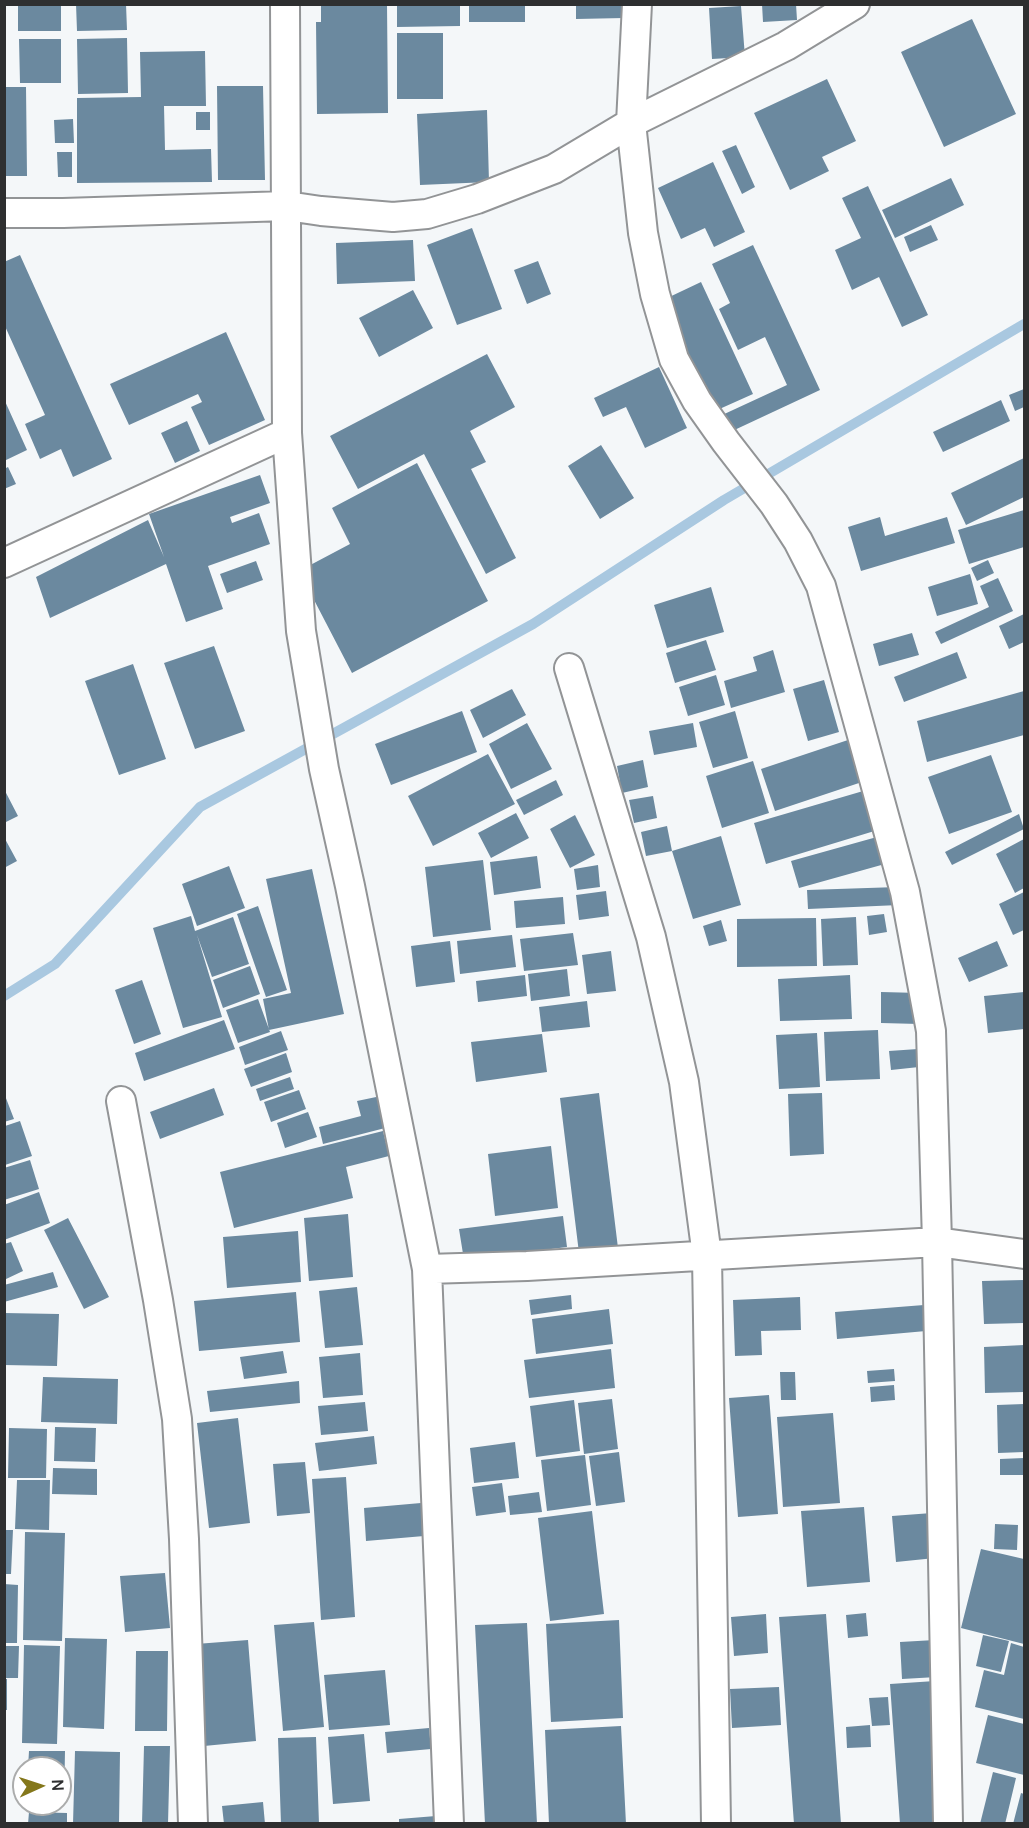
<!DOCTYPE html>
<style>
body{margin:0}
#map{position:relative;width:1029px;height:1828px;overflow:hidden;background:#f4f7f9;font-family:Manrope,sans-serif}
canvas{display:block}
.frame{position:absolute;inset:0;border:6px solid #2e2f30;pointer-events:none}
.north{position:absolute;left:12px;top:1756px;width:60px;height:60px;box-sizing:border-box;background:#fff;border:2px solid #abacac;border-radius:50%;rotate:87deg;font-size:16px;font-weight:700;line-height:24px;text-align:center;color:#2e2f30}
.north::after{content:'';display:block;margin:auto;width:21px;height:27px;background:#84771b;clip-path:polygon(50% 0,100% 100%,50% 72%,0 100%)}
</style>
<div id="map">
<canvas width="1029" height="1828"></canvas>
<div class="frame"></div>
<div class="north">N</div>
</div>
<script>
const ctx = document.querySelector('canvas').getContext('2d');
ctx.lineJoin = 'round';
function toPath(rows) {
  const path = new Path2D();
  for (const r of rows) {
    path.moveTo(r[0], r[1]);
    for (let i = 2; i < r.length; i += 2) path.lineTo(r[i], r[i + 1]);
  }
  return path;
}
function stroke(path, color, width, dash) {
  ctx.strokeStyle = color;
  ctx.lineWidth = width;
  ctx.lineCap = dash ? 'butt' : 'round';
  ctx.setLineDash(dash || []);
  ctx.stroke(path);
}
function fillPath(path, color) {
  ctx.fillStyle = color;
  ctx.fill(path, 'evenodd');
}
const stream = toPath([
 [4,996,55,964,200,807,533,624,724,500,1024,324]
]);
const building = toPath([
 [76,4,126,4,127,30,77,31],
 [321,4,387,4,388,113,317,114,316,22,321,22],
 [397,4,460,4,460,26,397,27],
 [469,4,525,4,525,22,469,22],
 [576,4,624,4,624,18,576,19],
 [762,4,796,4,797,20,763,22],
 [18,5,61,5,61,31,18,31],
 [741,6,745,57,712,59,709,8],
 [972,19,1016,114,944,147,901,52],
 [397,33,443,33,443,99,397,99],
 [127,38,128,93,78,94,77,39],
 [19,39,61,39,61,83,20,83],
 [205,51,206,106,164,106,165,150,211,149,212,182,77,183,77,98,141,97,140,52],
 [827,79,856,141,822,157,829,171,790,190,754,113],
 [217,86,263,86,265,180,218,180],
 [4,87,26,87,27,176,4,176],
 [487,110,489,182,420,185,417,114],
 [196,112,210,112,210,130,196,130],
 [73,119,74,143,55,143,54,120],
 [736,145,755,187,742,194,722,151],
 [57,152,72,152,72,177,58,177],
 [713,162,745,232,714,247,705,228,681,239,658,188],
 [951,178,964,205,895,238,882,210],
 [868,186,928,315,902,327,879,277,852,290,835,250,861,238,842,198],
 [931,225,938,240,910,252,904,237],
 [472,228,502,309,457,325,427,245],
 [413,240,415,281,337,284,336,243],
 [753,245,820,390,728,433,720,416,787,385,765,337,738,350,719,309,730,303,712,264],
 [20,255,112,459,73,477,61,449,40,459,25,424,45,415,4,324,4,262],
 [538,261,551,294,527,304,514,270],
 [701,282,753,394,715,411,663,300],
 [413,290,433,328,379,357,359,318],
 [226,332,265,420,209,445,191,407,202,402,198,394,129,425,110,384],
 [487,354,515,407,470,431,486,462,471,469,516,558,486,574,424,454,358,489,330,436],
 [659,367,687,428,645,448,626,407,603,417,594,398],
 [1024,389,1024,407,1015,411,1009,395],
 [4,399,27,450,4,461],
 [1001,400,1010,421,943,452,933,432],
 [187,421,200,451,175,463,161,433],
 [601,445,634,498,600,519,568,466],
 [1024,458,1024,497,966,525,951,493],
 [417,463,488,601,352,673,299,571,350,544,332,508],
 [8,467,16,484,4,489,4,469],
 [260,475,270,503,230,517,232,523,259,513,270,544,208,566,223,609,186,622,166,564,50,618,36,577,148,520,164,557,149,514],
 [1024,510,1024,547,969,564,958,530],
 [880,517,885,536,947,517,955,543,861,571,848,527],
 [988,560,994,573,977,581,971,568],
 [256,561,263,580,227,593,220,574],
 [970,574,978,604,937,616,928,587],
 [998,578,1013,611,941,644,935,632,989,607,980,586],
 [711,587,724,632,667,648,654,605],
 [1024,614,1024,642,1009,649,999,626],
 [912,633,919,655,879,666,873,644],
 [706,640,716,670,675,683,666,653],
 [214,646,245,731,195,749,164,663],
 [773,650,785,692,731,708,724,681,757,671,753,657],
 [957,652,967,678,904,702,894,677],
 [133,664,166,759,119,775,85,681],
 [716,675,725,705,688,716,679,687],
 [824,680,839,732,808,741,793,689],
 [512,689,526,715,483,738,470,710],
 [1024,691,1024,735,927,762,917,721],
 [462,711,477,752,391,785,375,744],
 [735,711,748,758,713,768,699,722],
 [527,723,552,769,511,789,489,744],
 [693,723,697,747,654,755,649,731],
 [854,738,868,780,775,811,761,769],
 [488,754,515,804,433,846,408,796],
 [991,755,1012,812,949,834,928,777],
 [643,760,648,787,622,793,617,766],
 [753,761,769,813,722,828,706,776],
 [556,780,563,795,524,815,516,800],
 [4,789,18,816,4,823],
 [870,789,881,829,766,864,754,823],
 [653,796,657,818,634,823,629,800],
 [516,813,529,838,491,858,478,833],
 [1019,814,1024,829,952,865,945,852],
 [575,815,595,855,570,868,550,829],
 [667,826,672,851,646,856,641,832],
 [884,835,892,862,799,888,791,861],
 [721,836,741,905,693,919,672,851],
 [4,837,17,861,4,868],
 [1024,839,1024,888,1015,893,996,854],
 [537,856,541,888,494,895,490,862],
 [483,860,491,930,433,937,425,867],
 [598,865,600,887,577,890,574,869],
 [229,866,245,908,197,926,182,884],
 [312,869,344,1014,269,1030,263,999,291,993,266,879],
 [898,887,899,905,808,909,807,890],
 [606,891,609,916,579,920,576,895],
 [1024,892,1024,930,1013,935,999,904],
 [563,897,565,924,516,928,514,901],
 [258,906,287,990,266,997,237,914],
 [884,914,887,932,869,935,867,916],
 [191,916,195,931,233,917,249,964,212,977,197,935,222,1017,183,1028,153,928],
 [856,917,858,965,823,966,821,919],
 [816,918,817,966,737,967,737,919],
 [721,920,727,941,709,946,703,926],
 [573,933,578,965,524,971,520,939],
 [512,935,516,967,460,974,457,941],
 [450,941,455,982,416,987,411,946],
 [997,941,1008,966,969,982,958,958],
 [611,951,616,991,587,994,582,955],
 [250,966,260,994,223,1008,213,980],
 [567,969,570,996,531,1001,528,974],
 [525,975,527,996,478,1002,476,981],
 [850,975,852,1019,780,1021,778,979],
 [142,980,161,1034,134,1044,115,990],
 [881,992,920,993,919,1024,881,1023],
 [1024,992,1024,1029,988,1033,984,996],
 [258,999,270,1032,238,1043,226,1010],
 [587,1001,590,1027,542,1032,539,1007],
 [224,1020,235,1049,144,1081,135,1053],
 [878,1030,880,1079,826,1081,824,1032],
 [281,1031,288,1050,245,1065,239,1047],
 [817,1033,820,1087,779,1089,776,1035],
 [542,1034,547,1072,476,1082,471,1042],
 [918,1049,919,1067,891,1070,889,1051],
 [286,1053,292,1072,251,1087,244,1069],
 [290,1077,294,1089,260,1101,256,1089],
 [214,1088,224,1115,160,1139,150,1112],
 [299,1090,306,1109,271,1122,264,1102],
 [4,1093,14,1119,4,1122],
 [599,1093,618,1248,579,1253,560,1098],
 [822,1093,824,1154,790,1156,788,1094],
 [381,1096,389,1127,323,1144,319,1127,361,1116,357,1101],
 [308,1112,317,1137,285,1148,277,1123],
 [20,1121,32,1156,5,1165,5,1126],
 [383,1131,389,1156,346,1167,353,1198,234,1228,220,1172],
 [551,1146,558,1208,495,1216,488,1154],
 [30,1160,39,1189,4,1200,4,1168],
 [39,1192,50,1223,4,1240,4,1205],
 [348,1214,353,1277,309,1281,304,1218],
 [563,1216,567,1247,464,1260,459,1229],
 [68,1218,109,1297,84,1309,44,1230],
 [298,1231,301,1282,227,1288,223,1237],
 [11,1242,23,1271,4,1280,4,1244],
 [53,1272,58,1287,4,1302,4,1285],
 [1024,1280,1024,1323,984,1324,982,1281],
 [357,1287,363,1345,325,1348,319,1291],
 [296,1292,300,1342,199,1351,194,1301],
 [571,1295,572,1309,531,1315,529,1300],
 [800,1297,801,1330,761,1331,762,1355,735,1356,733,1300],
 [924,1305,926,1331,837,1339,835,1312],
 [609,1309,613,1344,536,1354,532,1319],
 [4,1313,59,1314,57,1366,4,1365],
 [1024,1345,1024,1392,985,1393,984,1347],
 [611,1349,615,1388,529,1398,524,1360],
 [283,1351,287,1373,244,1379,240,1357],
 [360,1353,363,1395,323,1398,319,1357],
 [894,1369,895,1381,868,1383,867,1371],
 [780,1372,795,1372,796,1400,781,1400],
 [43,1377,118,1379,117,1424,41,1422],
 [299,1381,300,1403,210,1412,207,1391],
 [894,1385,895,1400,871,1402,870,1387],
 [769,1395,778,1514,738,1517,729,1398],
 [612,1399,618,1449,584,1454,578,1403],
 [574,1400,580,1451,536,1457,530,1406],
 [365,1402,368,1431,321,1435,318,1406],
 [1024,1404,1024,1452,998,1453,997,1405],
 [833,1413,840,1503,783,1507,777,1417],
 [238,1418,250,1523,209,1528,197,1423],
 [55,1427,96,1428,95,1462,54,1461],
 [9,1428,47,1429,46,1478,8,1478],
 [374,1436,377,1464,319,1471,315,1443],
 [515,1442,519,1478,474,1483,470,1448],
 [619,1452,625,1502,596,1506,589,1456],
 [585,1455,591,1505,547,1511,541,1460],
 [1024,1458,1024,1475,1000,1475,1000,1459],
 [305,1462,310,1513,277,1516,273,1464],
 [53,1468,97,1469,97,1495,52,1494],
 [346,1477,355,1617,321,1620,312,1479],
 [17,1480,50,1480,49,1530,15,1529],
 [502,1483,506,1512,476,1516,472,1487],
 [539,1492,542,1512,510,1515,508,1496],
 [421,1503,424,1536,366,1541,364,1508],
 [864,1507,870,1582,807,1587,801,1511],
 [592,1511,604,1614,550,1621,538,1518],
 [932,1513,935,1558,896,1562,892,1516],
 [995,1524,1018,1525,1017,1550,994,1549],
 [4,1530,13,1530,11,1574,4,1574],
 [25,1532,65,1533,62,1641,23,1640],
 [981,1549,1024,1559,1024,1644,961,1628],
 [165,1573,170,1628,125,1632,120,1576],
 [4,1584,18,1585,17,1643,4,1643],
 [866,1613,868,1636,848,1638,846,1615],
 [766,1614,768,1653,734,1656,731,1617],
 [826,1614,841,1824,794,1824,779,1617],
 [619,1620,623,1718,551,1722,546,1624],
 [314,1622,324,1727,283,1731,274,1625],
 [527,1623,537,1824,485,1824,475,1625],
 [983,1635,1009,1641,1001,1672,976,1666],
 [65,1638,107,1639,104,1729,63,1727],
 [248,1640,256,1741,204,1746,196,1644],
 [935,1640,937,1677,902,1679,900,1642],
 [1011,1643,1024,1647,1024,1719,975,1707,984,1670,1004,1675],
 [24,1645,60,1646,57,1744,22,1743],
 [4,1646,19,1646,18,1678,4,1678],
 [136,1651,168,1651,167,1731,135,1731],
 [385,1670,390,1725,329,1730,324,1675],
 [4,1679,7,1679,7,1710,4,1710],
 [935,1681,945,1824,900,1824,890,1684],
 [779,1687,781,1725,732,1728,730,1689],
 [888,1697,890,1725,872,1726,869,1698],
 [988,1715,1024,1724,1024,1775,976,1763],
 [870,1725,871,1747,847,1748,846,1727],
 [621,1726,626,1824,549,1824,545,1730],
 [429,1728,431,1749,387,1753,385,1732],
 [364,1734,370,1801,333,1804,328,1737],
 [316,1737,319,1824,281,1824,278,1738],
 [144,1746,170,1746,168,1824,142,1824],
 [29,1751,65,1751,64,1805,60,1805,60,1768,28,1768],
 [75,1751,120,1752,119,1824,73,1824],
 [993,1772,1016,1778,1005,1824,980,1824],
 [1021,1793,1024,1794,1024,1824,1013,1824],
 [263,1802,265,1824,224,1824,222,1806],
 [29,1812,67,1813,67,1824,28,1824],
 [436,1816,437,1824,399,1824,399,1819]
]);
const street = toPath([
 [285,4,287,433,301,631,324,769,350,886,427,1269,449,1824],
 [637,4,631,123,643,233,655,294,674,359,697,401,726,442,774,504,798,541,821,586,905,892,931,1031,937,1242,948,1824],
 [4,213,63,213,287,206,321,211,393,217,427,214,477,199,554,169,631,123,786,46,855,4],
 [4,563,287,433],
 [569,668,651,937,684,1082,707,1256,716,1824],
 [121,1101,158,1300,177,1419,184,1539,193,1824],
 [427,1269,527,1266,937,1242,1024,1254]
]);
stroke(stream, '#a9c8e0', 10);
fillPath(building, '#6b899f');
stroke(street, '#929496', 32);
stroke(street, '#fff', 28);
</script>
